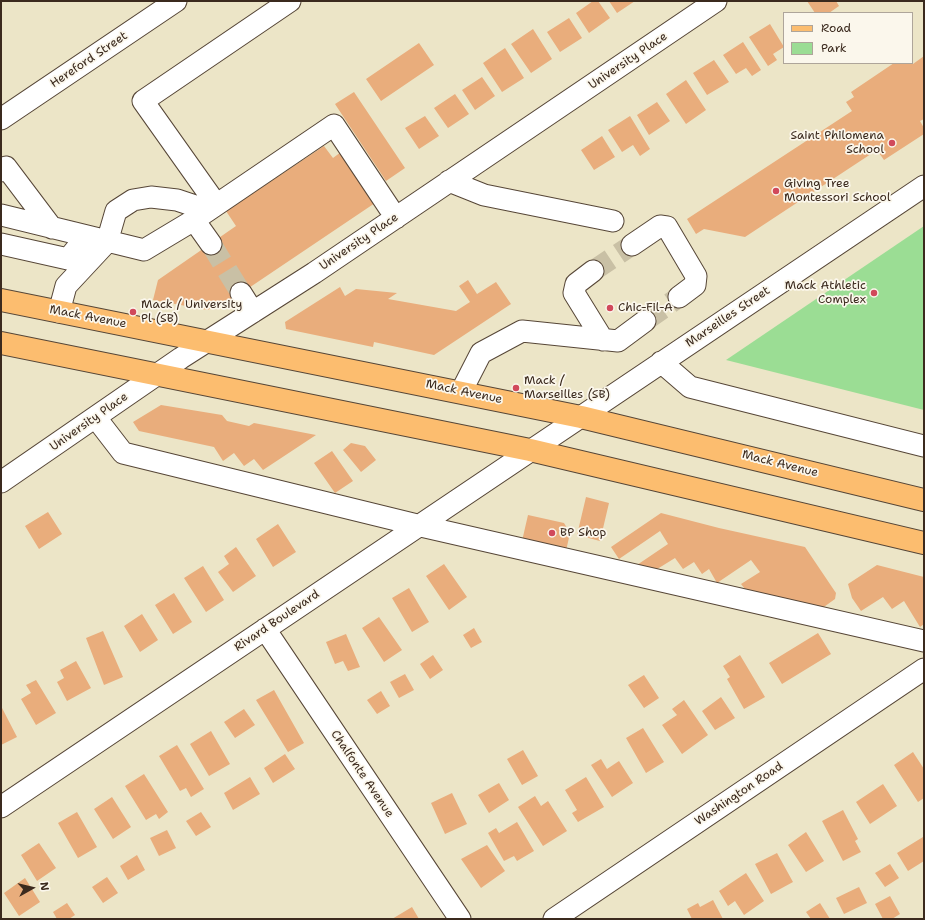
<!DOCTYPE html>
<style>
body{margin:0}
#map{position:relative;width:925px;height:920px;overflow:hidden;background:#ece5c7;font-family:"Shantell Sans",sans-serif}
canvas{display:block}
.frame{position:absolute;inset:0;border:2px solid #3b2a1e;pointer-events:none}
.legend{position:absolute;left:783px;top:12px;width:130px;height:52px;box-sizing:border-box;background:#fbf7ec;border:1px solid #aea59a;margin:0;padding:5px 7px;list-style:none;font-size:12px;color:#3b2a1e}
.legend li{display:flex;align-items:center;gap:8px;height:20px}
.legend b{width:20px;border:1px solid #aea59a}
.north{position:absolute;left:12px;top:868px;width:40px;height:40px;-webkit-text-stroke:3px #fbf7ec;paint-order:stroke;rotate:82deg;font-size:11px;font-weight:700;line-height:16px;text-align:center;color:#3b2a1e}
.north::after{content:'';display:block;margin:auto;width:14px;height:18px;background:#3b2a1e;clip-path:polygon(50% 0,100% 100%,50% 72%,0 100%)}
</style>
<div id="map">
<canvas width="925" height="920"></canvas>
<div class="frame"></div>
<ul class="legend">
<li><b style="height:5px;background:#fcbd6f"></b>Road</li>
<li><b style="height:11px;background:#9bdd94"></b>Park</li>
</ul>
<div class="north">N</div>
</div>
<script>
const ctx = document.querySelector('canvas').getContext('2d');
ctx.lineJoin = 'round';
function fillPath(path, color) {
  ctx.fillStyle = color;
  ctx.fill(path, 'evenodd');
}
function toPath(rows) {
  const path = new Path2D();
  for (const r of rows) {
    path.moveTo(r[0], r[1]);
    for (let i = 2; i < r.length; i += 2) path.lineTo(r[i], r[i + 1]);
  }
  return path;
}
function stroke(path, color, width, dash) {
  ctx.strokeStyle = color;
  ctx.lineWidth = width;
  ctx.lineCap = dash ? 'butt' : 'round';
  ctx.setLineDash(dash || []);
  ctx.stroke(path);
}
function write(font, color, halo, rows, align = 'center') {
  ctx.font = font + ' "Shantell Sans",sans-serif';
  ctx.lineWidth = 3.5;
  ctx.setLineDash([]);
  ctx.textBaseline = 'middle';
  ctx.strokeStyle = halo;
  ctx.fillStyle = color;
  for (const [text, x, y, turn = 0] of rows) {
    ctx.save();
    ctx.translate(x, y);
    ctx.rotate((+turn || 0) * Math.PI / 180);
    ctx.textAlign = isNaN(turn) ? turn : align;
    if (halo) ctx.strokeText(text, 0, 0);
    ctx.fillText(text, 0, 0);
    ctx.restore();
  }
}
const green = toPath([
 [924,226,924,410,726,360]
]);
const building = toPath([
 [593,1,598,1,610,18,589,33,576,13],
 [609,1,635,1,617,13],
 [807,1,836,1,839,6,829,13,815,13],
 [569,18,582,38,560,52,547,32],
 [770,24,784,47,773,54,777,60,768,66,749,37],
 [533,29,552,59,531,73,511,44],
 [743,42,761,70,752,76,746,68,736,74,723,55],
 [419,43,434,65,381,101,366,79],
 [505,48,524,78,502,92,483,63],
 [924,56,924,119,920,121,924,128,924,134,884,160,877,150,745,237,704,229,696,234,687,219,852,111,846,102,854,97,851,92,894,63,913,64],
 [714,60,729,82,707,95,693,73],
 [482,77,495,96,475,110,462,90],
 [686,80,706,110,686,124,666,94],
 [354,92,405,168,386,181,335,104],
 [455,94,469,114,448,128,434,108],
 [657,102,670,121,649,135,637,115],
 [425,116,439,136,419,149,405,128],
 [630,116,650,149,640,156,633,145,622,152,608,130],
 [602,136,615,157,594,170,581,150],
 [324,146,333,158,341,152,375,203,222,306,220,302,208,310,153,300,158,280,236,226,226,211],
 [468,280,477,294,496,282,511,304,434,355,374,342,373,347,286,329,285,322,340,287,345,296,356,289,397,293,388,299,456,311,470,302,459,286],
 [161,405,222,415,227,421,249,426,254,423,316,435,263,470,254,459,244,466,234,453,223,461,214,447,139,431,133,422],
 [351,443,365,446,376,460,361,472,343,450],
 [332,451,353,481,335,493,314,463],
 [586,497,609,503,600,541,577,535],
 [48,512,62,534,39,549,25,526],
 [661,513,719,528,805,547,836,593,835,599,821,609,748,593,741,584,760,572,751,560,717,583,709,569,702,574,694,562,683,569,675,558,654,571,634,567,668,544,660,531,619,559,611,547],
 [528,515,564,523,570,533,566,551,522,541],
 [278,524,296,552,273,567,256,539],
 [236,547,256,576,233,592,218,572,229,564,224,556],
 [444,564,467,597,449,610,426,576],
 [877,565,924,577,924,624,920,627,904,601,892,609,883,597,861,611,852,598,848,584],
 [203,566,224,600,206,612,184,578],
 [409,588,429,622,412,632,392,598],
 [174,593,192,622,173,634,155,605],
 [142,614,158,640,140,652,124,626],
 [379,617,402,650,384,662,362,628],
 [474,628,482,642,471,648,463,635],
 [103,631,123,677,104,685,86,638],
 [818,633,831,654,782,684,769,663],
 [346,634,360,667,348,671,343,661,335,664,326,642],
 [433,655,443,670,430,679,420,664],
 [740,655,765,697,744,709,727,679,730,677,723,666],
 [76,661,91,688,67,701,57,682,64,678,60,670],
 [405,674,414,690,399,698,390,682],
 [644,675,659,698,644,708,628,685],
 [36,680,56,713,36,725,21,699,31,693,26,685],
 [274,690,304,743,288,752,256,700],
 [381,691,390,706,377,714,367,700],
 [721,697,735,718,715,730,702,711],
 [684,700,708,735,682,754,662,725,677,715,672,709],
 [1,706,17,737,1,745],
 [244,709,255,725,235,738,224,722],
 [643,728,664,762,646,773,626,738],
 [211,731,230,764,209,776,190,744],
 [177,745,204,789,191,797,186,788,180,791,159,756],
 [523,750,538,776,522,785,507,759],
 [913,752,924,769,924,798,918,802,894,765],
 [285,754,295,769,273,783,264,768],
 [601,759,607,769,619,761,633,783,612,797,591,765],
 [144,774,168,812,159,819,156,814,146,820,125,786],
 [250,777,260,794,233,810,224,793],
 [586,777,604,807,578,822,572,813,577,810,565,790],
 [499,783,509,800,489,813,478,795],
 [883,784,897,806,870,824,856,802],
 [452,793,467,824,445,834,431,803],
 [535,796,541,806,548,801,567,831,543,846,518,807],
 [112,797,131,827,113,839,94,809],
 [843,810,858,839,855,841,861,852,843,861,822,821],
 [77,812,97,847,78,858,58,823],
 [201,812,211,827,196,836,186,821],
 [517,822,534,851,517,861,514,856,504,861,488,833,496,828,499,833],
 [167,830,176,848,159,856,150,838],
 [806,832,824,861,806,872,788,845],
 [923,837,924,861,908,871,897,853],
 [39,843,56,868,37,881,21,855],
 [487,845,505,871,481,888,461,859],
 [777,853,793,882,771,894,755,864],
 [137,855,145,870,128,880,120,866],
 [890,864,899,878,885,887,875,873],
 [746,873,764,901,744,915,735,901,728,906,719,891],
 [107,877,118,893,103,903,92,887],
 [25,878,40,902,19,916,4,893],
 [859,887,867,903,844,914,836,898],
 [890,896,900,914,892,919,883,919,875,904],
 [713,900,723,919,692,919,687,909,698,903,700,907],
 [67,903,75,915,69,919,57,919,53,912],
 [820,903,830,919,811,919,806,912],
 [412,907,419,919,392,919]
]);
const minorTunnel = toPath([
 [211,244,241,293],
 [593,271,632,245],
 [645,321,679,297]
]);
const minor = toPath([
 [1,119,176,1],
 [1,171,6,167,52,228],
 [449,181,484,195,613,221],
 [216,204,143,101,290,1],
 [1,215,144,250,194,220,211,244],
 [194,220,334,125,396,218],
 [1,244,68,259,86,237],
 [632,245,660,226,667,227,696,276,695,285,679,297],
 [593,271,576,284,574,293,603,340],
 [241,293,253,312],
 [59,312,66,286,107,242,116,211,133,200,151,197,177,200,207,210],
 [661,362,690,387,924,446],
 [461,392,481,353,522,331,618,341,645,321],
 [96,418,123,453,421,526,924,641],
 [1,482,181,358,314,273,716,1],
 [265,629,460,919],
 [1,807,924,186],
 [554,919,924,669]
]);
const major = toPath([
 [1,300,581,417,924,500],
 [1,343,530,450,924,543]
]);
const markers = [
 [892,143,4,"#d1495b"],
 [776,191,4,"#d1495b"],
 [874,293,4,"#d1495b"],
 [610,308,4,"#d1495b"],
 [133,312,4,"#d1495b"],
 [516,388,4,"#d1495b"],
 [552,533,4,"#d1495b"]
];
const streetNames = [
 ["Hereford Street",89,60,-34],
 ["University Place",628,61,-34],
 ["University Place",359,242,-34],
 ["Mack Avenue",88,317,11],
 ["Marseilles Street",728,317,-34],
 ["Mack Avenue",464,392,12],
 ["University Place",89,422,-35],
 ["Mack Avenue",780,464,14],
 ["Rivard Boulevard",277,621,-34],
 ["Chalfonte Avenue",362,774,56],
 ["Washington Road",739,794,-34]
];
const poiNames = [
 ["Saint Philomena",884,136,"right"],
 ["School",884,150,"right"],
 ["Giving Tree",784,184],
 ["Montessori School",784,198],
 ["Mack Athletic",866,286,"right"],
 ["Complex",866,300,"right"],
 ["Mack / University",141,305],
 ["Pl (SB)",141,319],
 ["Chic-Fil-A",618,308],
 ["Mack /",524,381],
 ["Marseilles (SB)",524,395],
 ["BP Shop",560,533]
];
fillPath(green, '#9bdd94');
fillPath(building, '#e9ad7c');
stroke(minorTunnel, '#c9c0a5', 21, [21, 10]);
stroke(minor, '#564637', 23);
stroke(major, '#564637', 24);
stroke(minor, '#fff', 21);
stroke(major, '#fcbd6f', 22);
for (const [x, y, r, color] of markers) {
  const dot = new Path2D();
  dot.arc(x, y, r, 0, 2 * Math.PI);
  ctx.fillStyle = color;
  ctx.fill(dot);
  stroke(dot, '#fbf7ec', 1.5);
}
write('12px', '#3b2a1e', '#fbf7ec', streetNames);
write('12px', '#3b2a1e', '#fbf7ec', poiNames, 'left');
</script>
